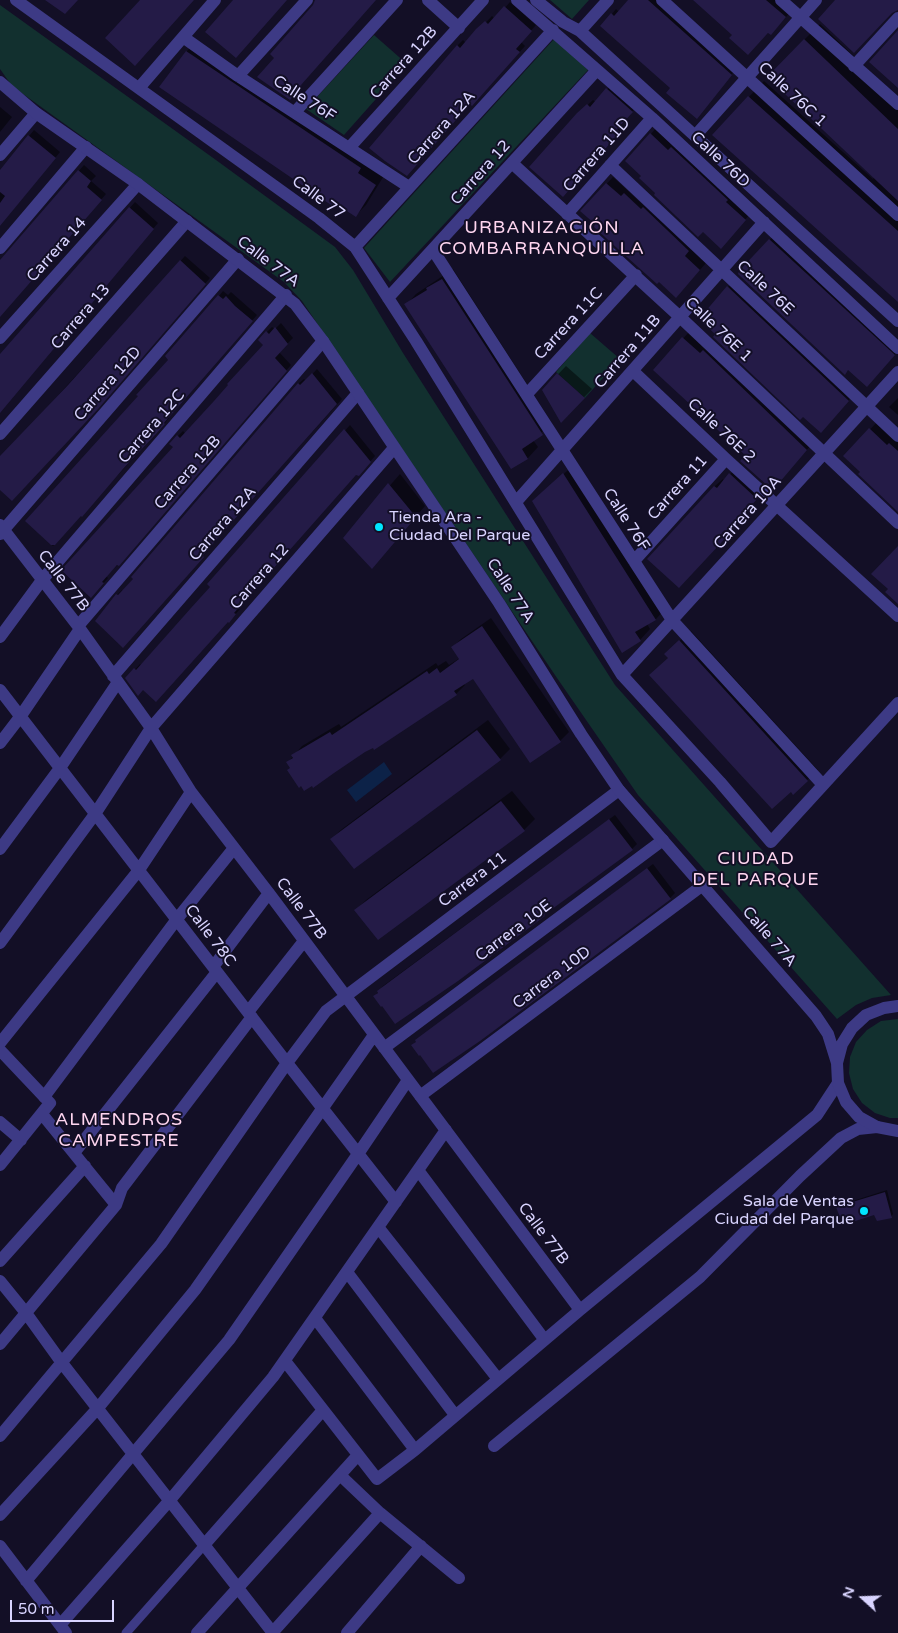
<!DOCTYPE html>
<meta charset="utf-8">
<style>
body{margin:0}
#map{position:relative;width:898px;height:1633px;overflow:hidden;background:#130f26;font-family:"Varela Round",sans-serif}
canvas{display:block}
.north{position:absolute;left:838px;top:1573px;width:50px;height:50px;-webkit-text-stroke:4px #130f26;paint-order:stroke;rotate:290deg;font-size:14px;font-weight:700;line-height:20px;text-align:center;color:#d9d4ff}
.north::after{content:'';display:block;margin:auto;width:18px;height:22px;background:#d9d4ff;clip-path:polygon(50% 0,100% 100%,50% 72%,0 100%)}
.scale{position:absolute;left:10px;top:1600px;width:104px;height:22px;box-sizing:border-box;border:2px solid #d9d4ff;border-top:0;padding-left:6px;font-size:15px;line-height:18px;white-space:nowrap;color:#d9d4ff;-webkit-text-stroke:4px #130f26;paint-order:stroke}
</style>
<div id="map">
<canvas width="898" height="1633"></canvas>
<div class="north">N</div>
<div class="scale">50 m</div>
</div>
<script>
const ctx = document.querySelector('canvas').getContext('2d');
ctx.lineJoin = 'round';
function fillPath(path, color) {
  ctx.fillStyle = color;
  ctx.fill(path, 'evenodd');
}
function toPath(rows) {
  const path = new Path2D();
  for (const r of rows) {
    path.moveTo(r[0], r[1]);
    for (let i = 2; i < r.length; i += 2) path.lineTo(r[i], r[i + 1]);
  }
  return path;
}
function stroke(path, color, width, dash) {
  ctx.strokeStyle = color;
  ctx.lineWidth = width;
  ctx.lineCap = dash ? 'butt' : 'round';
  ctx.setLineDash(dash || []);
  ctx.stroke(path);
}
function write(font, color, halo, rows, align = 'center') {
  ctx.font = font + ' "Varela Round",sans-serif';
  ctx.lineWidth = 4;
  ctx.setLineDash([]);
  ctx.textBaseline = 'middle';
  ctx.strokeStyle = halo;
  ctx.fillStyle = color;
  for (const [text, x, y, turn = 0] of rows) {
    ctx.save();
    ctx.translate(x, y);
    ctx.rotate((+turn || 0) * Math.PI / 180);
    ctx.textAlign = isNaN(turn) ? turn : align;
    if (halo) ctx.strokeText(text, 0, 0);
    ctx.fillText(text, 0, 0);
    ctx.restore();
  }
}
const green = toPath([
 [550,0,589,0,572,19],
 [0,5,216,160,335,247,353,270,403,353,615,685,891,995,872,998,856,1005,837,1019,638,795,557,678,302,301,284,282,12,86,0,69],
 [374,35,407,64,344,135,306,109],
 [555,38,588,70,390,282,364,248],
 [590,333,620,359,585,398,556,372],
 [898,1019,898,1118,890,1118,875,1113,862,1103,853,1089,849,1073,850,1057,856,1042,867,1030,881,1021]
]);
const water = toPath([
 [384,762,392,774,356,802,347,790]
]);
const shadow = toPath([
 [630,0,658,0,736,69,701,112,612,14,616,9,619,12],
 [695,0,785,0,794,8,779,25,771,34,769,32,748,54,734,35],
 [510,2,536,25,521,42,525,46,478,99,457,46,463,40,466,43,492,16,495,19],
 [820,24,898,98,898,300,714,134,764,81,873,179,874,177,804,40],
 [197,41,385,174,366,205,356,215,161,87,187,51],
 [612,84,637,106,621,124,624,126,568,190,578,114,593,100,596,102],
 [0,107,12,117,0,132],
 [656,128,751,213,726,241,657,193,651,134],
 [34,130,60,152,0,226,0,172],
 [84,165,96,176,91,181,106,194,0,316,0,261],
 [613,177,706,263,683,289,597,224,582,211],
 [135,202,158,223,0,411,0,355],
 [777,232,898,351,874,378,740,272],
 [185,256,210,278,102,402,0,488,0,459],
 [453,269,552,423,533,440,538,447,528,458,511,468,406,305,416,294],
 [735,280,855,393,828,424,728,287],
 [223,291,228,295,231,292,257,315,168,417,169,418,161,428,53,546,26,521,140,396],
 [281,323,293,338,279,352,291,365,123,560,106,576,108,578,96,592,175,447,178,436,183,431,186,434,265,345,260,340,267,332,272,327,275,329],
 [690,331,813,443,785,474,747,455,655,369],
 [566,366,592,389,561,421,543,390],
 [317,369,342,399,221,533,207,550,208,551,128,641,117,595,122,590,124,591,135,579,133,577,299,383,304,379,306,381],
 [898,398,898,415,889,407],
 [878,421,898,436,898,511,845,456],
 [350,425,375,456,363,470,357,473,238,607,240,609,234,616,143,689,127,678,140,664,142,666,212,587,209,584],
 [575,464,666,608,656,619,647,624,650,629,640,640,533,501],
 [737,467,764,491,751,505,753,507,686,579,649,559,715,486,723,479,724,481],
 [400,474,425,506,372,567,344,538],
 [491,618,569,732,560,741,473,678,464,683,465,685,456,694,373,747,291,767,288,762,302,746,339,724,341,727,436,663,438,666,446,661,449,665,460,658,453,647,461,639],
 [691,631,818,770,793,793,669,657,677,643],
 [488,720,510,749,500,759,331,839,342,829],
 [512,791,535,819,524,830,378,939,356,910,366,900],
 [615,815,637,844,632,849,544,915,382,1004,374,997,383,986],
 [653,864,675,893,670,898,416,1040],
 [887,1190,893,1214,891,1217,838,1207,840,1205]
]);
const building = toPath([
 [45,0,78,0,65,14],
 [140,0,194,0,135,66,105,38],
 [233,0,287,0,236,58,205,32],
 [315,0,376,0,301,85,302,87,290,100,257,77,274,58,270,54,313,5],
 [628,0,648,0,732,75,697,119,666,93,670,88,600,26,611,13,614,16],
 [693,0,766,0,786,17,771,35,768,33,748,55,729,38,732,35],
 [835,0,898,0,898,10,892,13,854,53,818,19],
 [504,6,532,31,516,49,520,52,472,106,470,104,407,176,385,161,369,148,457,45,460,48,476,29,485,21,488,24],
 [898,30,898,88,869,62],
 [804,39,898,129,898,201,767,77],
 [186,51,361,168,358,173,376,185,356,217,336,204,334,207,159,87],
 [606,88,633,112,617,129,620,132,563,197,529,167,577,113,587,104,590,107],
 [748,96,898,231,898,302,712,135],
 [650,133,668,150,671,147,728,200,726,202,746,220,721,249,703,232,698,237,654,195,655,193,639,178,641,176,625,161],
 [28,135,56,158,0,226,0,203,5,196,0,192,0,170],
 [78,170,91,181,87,187,102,200,0,317,0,260],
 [606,183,621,196,624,193,641,209,643,207,689,251,685,256,700,270,676,298,659,282,657,284,618,249,594,227,595,224,580,211],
 [129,207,154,229,0,413,0,354],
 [769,239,895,355,867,387,848,370,845,375,738,274,739,271],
 [180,260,206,284,98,409,12,501,0,490,0,456,68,385],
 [442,279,543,435,522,449,528,459,511,469,404,304,427,290,426,288],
 [727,286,849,401,821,433,803,417,800,420,713,337,715,334,699,319],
 [218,295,223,299,226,296,235,306,253,321,164,423,165,424,156,434,123,469,82,517,81,516,55,545,51,545,25,521,138,396,136,395,168,360,165,356],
 [275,327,288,344,275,358,287,371,119,566,117,565,102,582,104,583,91,598,61,570,173,447,169,444,177,435,180,438,214,401,228,385,227,384,263,345,258,340,266,331,269,334],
 [682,337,700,353,703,350,807,450,779,483,774,479,768,486,740,461,745,455,653,370],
 [312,373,337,404,216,540,203,556,204,557,123,648,95,621,116,594,118,595,133,579,131,577,298,383,300,385],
 [557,373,585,398,561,423,542,390],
 [869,428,887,445,889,443,898,451,898,512,858,474,860,472,843,456],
 [344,429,371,462,359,476,356,475,234,613,236,614,229,623,228,622,156,702,143,690,138,696,125,678,134,668,136,670,191,608,210,587,207,584],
 [563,473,656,620,635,632,641,641,622,653,532,501],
 [729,473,757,499,745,513,747,515,679,588,647,559,714,486,717,488],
 [388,483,416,517,372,569,343,538],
 [898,546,898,604,885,592,888,589,871,574],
 [482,626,561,742,530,763,473,679,454,691,457,695,374,750,373,748,365,752,334,773,313,788,312,786,304,791,301,786,299,788,287,770,290,768,286,762,293,758,291,755,330,732,332,735,427,671,429,674,437,668,440,673,459,659,451,647],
 [679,640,808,781,793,795,791,792,772,809,649,675,668,658,664,654],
 [477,730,501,760,354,869,330,839],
 [501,801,525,831,378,940,354,910],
 [609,819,633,850,544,915,545,916,458,981,395,1024,382,1006,381,1007,373,996,378,993,377,991],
 [647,868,671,899,480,1041,433,1073,420,1055,419,1056,411,1045,416,1042,415,1040],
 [885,1192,892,1218,877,1221,874,1215,843,1225,836,1207]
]);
const service = toPath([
 [126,1633,204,1545]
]);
const minor = toPath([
 [16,0,319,218,355,247,416,341,622,675,720,782,771,842,898,703],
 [428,0,459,28],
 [517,0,652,118,898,348],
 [536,0,563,22,580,31,898,321],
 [662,0,898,215],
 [781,0,898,104],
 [580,31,608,0],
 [183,37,238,76,409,187],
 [854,66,898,18],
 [238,76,307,0],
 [139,88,215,0],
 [295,112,397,0],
 [695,136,816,0],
 [349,148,483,0],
 [0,155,36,113],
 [512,163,680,317,898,523],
 [610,165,898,436],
 [567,214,652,118],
 [355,247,553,30],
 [0,248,86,147],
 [433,250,672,620,823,785],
 [388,298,597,70],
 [0,338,138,184],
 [633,371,726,459,898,616],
 [527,394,636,275],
 [0,434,187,221],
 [516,502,764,222],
 [0,525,78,626,118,682,151,728,191,792,271,896,580,1310],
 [0,534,238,259],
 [634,561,726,459],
 [78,626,323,341],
 [0,637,42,580,286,295],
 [622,675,898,372],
 [113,676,358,393],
 [0,690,287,1063,396,1202],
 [0,743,20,717,80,629],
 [0,849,60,768,118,682],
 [0,943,95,814,151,728,394,448],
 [213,967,269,893],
 [248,1012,304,941],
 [0,1043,139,870,191,792],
 [384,1048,663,840],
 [0,1050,50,1103,0,1165],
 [420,1096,703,885],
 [44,1097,177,919,234,848],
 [42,1114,116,1205],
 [0,1122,21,1140],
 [74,1153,217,972],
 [418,1170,544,1339],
 [378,1227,498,1379],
 [0,1261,85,1166],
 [347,1272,455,1415],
 [0,1281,26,1313,62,1363,273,1633],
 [315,1318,415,1450],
 [0,1344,116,1205,122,1188,252,1017],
 [285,1361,377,1479,415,1450,580,1310,817,1115,838,1083],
 [0,1436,161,1244,287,1063,326,1011,619,790],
 [494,1446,700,1277,800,1176,841,1138,858,1129,877,1127],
 [340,1475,380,1513,459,1578],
 [0,1515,98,1408,195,1290,374,1035],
 [204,1545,323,1410],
 [0,1546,66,1633],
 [26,1581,229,1340,358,1154,408,1080],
 [60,1625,170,1500,273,1377,446,1130],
 [197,1633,358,1455],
 [272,1633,380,1513],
 [347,1633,421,1546]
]);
const tertiary = toPath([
 [0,82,36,113,138,184,295,304,323,341,499,603,581,734,619,790,816,1016,828,1034,837,1063],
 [898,1006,884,1008,866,1015,852,1028,842,1044,837,1063,838,1083,846,1102,859,1117,877,1127,898,1131]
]);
const markers = [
 [379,527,5,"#00e5ff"],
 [864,1211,5,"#00e5ff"]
];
const streetNames = [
 ["Carrera 12B",404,63,-48],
 ["Calle 76C 1",792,95,43],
 ["Calle 76F",304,99,33],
 ["Carrera 12A",442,128,-48],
 ["Carrera 11D",597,155,-49],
 ["Calle 76D",720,160,43],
 ["Carrera 12",481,173,-48],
 ["Calle 77",318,198,37],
 ["Carrera 14",57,250,-48],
 ["Calle 77A",268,262,37],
 ["Calle 76E",765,288,43],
 ["Carrera 13",81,317,-49],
 ["Carrera 11C",569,324,-47],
 ["Calle 76E 1",718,330,44],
 ["Carrera 11B",628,352,-49],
 ["Carrera 12D",108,384,-49],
 ["Carrera 12C",152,427,-49],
 ["Calle 76E 2",721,431,43],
 ["Carrera 12B",188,473,-49],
 ["Carrera 11",678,488,-48],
 ["Carrera 10A",748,513,-48],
 ["Calle 76F",626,520,57],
 ["Carrera 12A",223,524,-49],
 ["Carrera 12",260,577,-49],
 ["Calle 77B",63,581,52],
 ["Calle 77A",510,591,57],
 ["Carrera 11",473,880,-37],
 ["Calle 77B",301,909,53],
 ["Carrera 10E",514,931,-37],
 ["Calle 78C",210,936,53],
 ["Calle 77A",769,937,49],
 ["Carrera 10D",552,978,-37],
 ["Calle 77B",543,1234,53]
];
const poiNames = [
 ["Tienda Ara -",389,518],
 ["Ciudad Del Parque",389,536],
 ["Sala de Ventas",854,1202,"right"],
 ["Ciudad del Parque",854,1220,"right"]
];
const neighbourhoodNames = [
 ["URBANIZACIÓN",542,228],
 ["COMBARRANQUILLA",542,249],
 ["CIUDAD",756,859],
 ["DEL PARQUE",756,880],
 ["ALMENDROS",119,1120],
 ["CAMPESTRE",119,1141]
];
fillPath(green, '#12302f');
fillPath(water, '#0c2248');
fillPath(shadow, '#0007');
fillPath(building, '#241b47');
stroke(service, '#3d3a85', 9);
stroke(minor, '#3d3a85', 12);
stroke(tertiary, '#3d3a85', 12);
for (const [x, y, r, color] of markers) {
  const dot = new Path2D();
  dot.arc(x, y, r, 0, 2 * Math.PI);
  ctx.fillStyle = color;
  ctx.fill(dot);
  stroke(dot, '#130f26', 2);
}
write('16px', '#d9d4ff', '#130f26', streetNames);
write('16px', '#d9d4ff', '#130f26', poiNames, 'left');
ctx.letterSpacing = '1px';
write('18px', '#ffd6f0', '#130f26', neighbourhoodNames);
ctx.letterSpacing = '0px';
</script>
